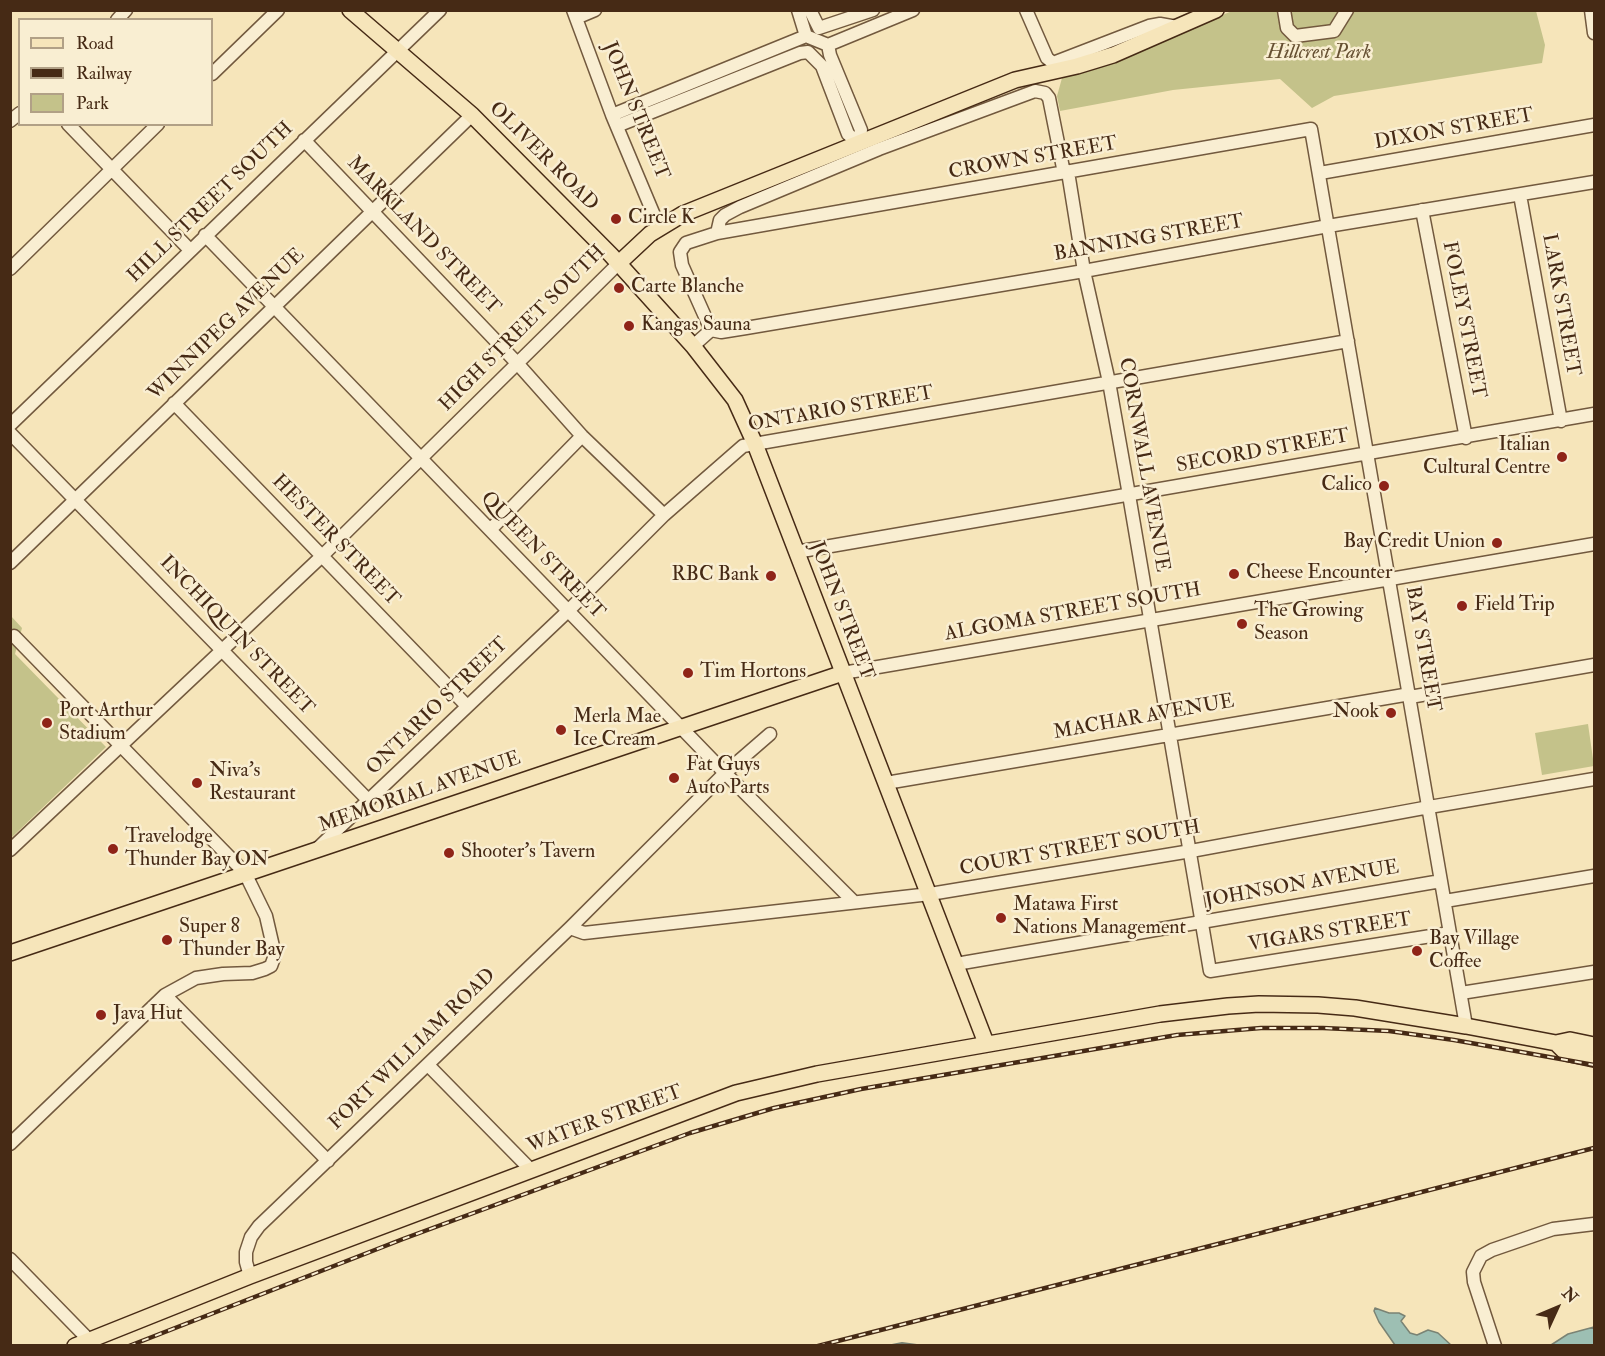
<!DOCTYPE html>
<meta charset="utf-8">
<style>
body{margin:0}
#map{position:relative;width:1605px;height:1356px;overflow:hidden;background:#f6e5ba;font-family:"IM FELL Double Pica",serif}
canvas{display:block}
.frame{position:absolute;inset:0;border:12px solid #462a15;pointer-events:none}
.legend{position:absolute;left:18px;top:18px;width:195px;height:108px;box-sizing:border-box;background:#f9eed2;border:2px solid #b1a086;margin:0;padding:8px 10px;list-style:none;font-size:18px;color:#462a15}
.legend li{display:flex;align-items:center;gap:12px;height:30px}
.legend b{width:30px;border:2px solid #b1a086}
.north{position:absolute;left:1527px;top:1278px;width:60px;height:60px;-webkit-text-stroke:4px #f9eed2;paint-order:stroke;rotate:46deg;font-size:16px;font-weight:700;line-height:24px;text-align:center;color:#462a15}
.north::after{content:'';display:block;margin:auto;width:21px;height:27px;background:#462a15;clip-path:polygon(50% 0,100% 100%,50% 72%,0 100%)}
</style>
<div id="map">
<canvas width="1605" height="1356"></canvas>
<div class="frame"></div>
<ul class="legend">
<li><b style="height:8px;background:#f6e5ba"></b>Road</li>
<li><b style="height:8px;background:#462a15"></b>Railway</li>
<li><b style="height:16px;background:#c4c28a"></b>Park</li>
</ul>
<div class="north">N</div>
</div>
<script>
const ctx = document.querySelector('canvas').getContext('2d');
ctx.lineJoin = 'round';
function fillPath(path, color) {
  ctx.fillStyle = color;
  ctx.fill(path, 'evenodd');
}
function toPath(rows) {
  const path = new Path2D();
  for (const r of rows) {
    path.moveTo(r[0], r[1]);
    for (let i = 2; i < r.length; i += 2) path.lineTo(r[i], r[i + 1]);
  }
  return path;
}
function stroke(path, color, width, dash) {
  ctx.strokeStyle = color;
  ctx.lineWidth = width;
  ctx.lineCap = dash ? 'butt' : 'round';
  ctx.setLineDash(dash || []);
  ctx.stroke(path);
}
function write(font, color, halo, rows, align = 'center') {
  ctx.font = font + ' "IM FELL Double Pica",serif';
  ctx.lineWidth = 5;
  ctx.setLineDash([]);
  ctx.textBaseline = 'middle';
  ctx.strokeStyle = halo;
  ctx.fillStyle = color;
  for (const [text, x, y, turn = 0] of rows) {
    ctx.save();
    ctx.translate(x, y);
    ctx.rotate((+turn || 0) * Math.PI / 180);
    ctx.textAlign = isNaN(turn) ? turn : align;
    if (halo) ctx.strokeText(text, 0, 0);
    ctx.fillText(text, 0, 0);
    ctx.restore();
  }
}
const green = toPath([
 [1232,11,1536,11,1545,45,1542,63,1334,96,1312,108,1280,79,1173,90,1060,111,1057,96,1062,78,1127,55],
 [11,616,22,628,15,654,106,747,11,838],
 [1588,724,1594,766,1542,775,1535,733]
]);
const water = toPath([
 [1375,1308,1389,1313,1399,1313,1405,1316,1401,1321,1410,1333,1417,1335,1428,1330,1438,1333,1451,1345,1395,1345,1379,1322,1374,1311,1375,1308],
 [1594,1327,1594,1345,1551,1345,1568,1334,1594,1327]
]);
const stream = toPath([
 [887,1346,902,1343,924,1346]
]);
const minor = toPath([
 [573,10,612,115,659,227],
 [810,10,819,28,873,10],
 [1026,10,1047,58,1053,63,1149,26,1160,24,1177,27],
 [1284,10,1287,28,1295,36,1334,31,1347,10],
 [1591,10,1594,33],
 [576,18,595,10],
 [117,20,126,10],
 [806,36,828,45],
 [828,45,830,55,861,130,859,144],
 [828,45,913,10],
 [212,74,278,10],
 [612,115,806,36,798,10],
 [10,121,20,113],
 [68,124,190,250],
 [617,126,800,53,808,52,822,66,848,134,859,144],
 [304,140,517,363,582,436,664,515],
 [1068,172,1084,271,1109,382,1129,495,1210,971,1450,933],
 [1320,173,1594,125],
 [1520,195,1561,421],
 [1422,210,1466,438],
 [717,233,720,220,725,215,740,207,879,149,1035,91,1045,93,1049,98,1064,173],
 [205,235,725,773,854,902],
 [10,269,158,124],
 [711,330,682,265,680,252,686,243,717,233,1311,129,1466,1026],
 [711,330,721,332,746,328,1084,271,1328,226,1594,182],
 [693,346,711,330],
 [174,403,467,706],
 [10,425,440,10],
 [10,433,369,801],
 [490,530,582,436],
 [796,552,1594,414],
 [10,563,472,115],
 [843,673,1594,544],
 [1410,697,1594,665],
 [886,783,1410,694],
 [318,848,568,611,664,515,743,446,1348,341],
 [10,850,322,556,619,263],
 [1445,901,1594,876],
 [570,928,584,933,930,894,1191,851,1429,807,1594,779],
 [956,964,1441,881],
 [1461,993,1594,972],
 [165,995,328,1161],
 [428,1065,531,1170],
 [10,1144,165,995,196,978,223,974,252,973,265,969,271,966,275,955,266,916,245,873,14,636],
 [10,1259,89,1340],
 [250,1276,246,1262,246,1252,251,1237,259,1226,570,928,725,773,770,734],
 [1495,1346,1474,1282,1473,1272,1481,1256,1492,1250,1553,1229,1594,1224]
]);
const major = toPath([
 [350,10,472,115,611,255,693,346,735,400,755,444,986,1043],
 [619,263,650,234,683,214,1015,80,1077,66,1113,55,1216,10],
 [10,953,843,673],
 [1556,1043,1566,1053,1594,1059],
 [75,1346,250,1276,736,1093,817,1074,1160,1014,1228,1006,1259,1004,1318,1005,1355,1008,1466,1026,1556,1043,1570,1040,1594,1045]
]);
const rail = toPath([
 [129,1346,403,1239,690,1133,774,1108,861,1089,1177,1035,1261,1028,1323,1028,1389,1031,1454,1040,1594,1065],
 [818,1346,1594,1148]
]);
const markers = [
 [616,219,6,"#8f2418"],
 [619,288,6,"#8f2418"],
 [629,326,6,"#8f2418"],
 [1562,457,6,"#8f2418"],
 [1384,486,6,"#8f2418"],
 [1497,543,6,"#8f2418"],
 [1234,574,6,"#8f2418"],
 [771,576,6,"#8f2418"],
 [1462,606,6,"#8f2418"],
 [1242,624,6,"#8f2418"],
 [688,673,6,"#8f2418"],
 [1391,713,6,"#8f2418"],
 [47,723,6,"#8f2418"],
 [561,730,6,"#8f2418"],
 [674,778,6,"#8f2418"],
 [197,783,6,"#8f2418"],
 [113,849,6,"#8f2418"],
 [449,853,6,"#8f2418"],
 [1001,918,6,"#8f2418"],
 [167,940,6,"#8f2418"],
 [1417,951,6,"#8f2418"],
 [101,1015,6,"#8f2418"]
];
const parkNames = [
 ["Hillcrest Park",1319,54]
];
const streetNames = [
 ["JOHN STREET",635,111,68],
 ["DIXON STREET",1454,130,-10],
 ["OLIVER ROAD",543,157,45],
 ["CROWN STREET",1033,159,-10],
 ["HILL STREET SOUTH",211,203,-44],
 ["MARKLAND STREET",423,236,46],
 ["BANNING STREET",1149,239,-10],
 ["LARK STREET",1560,305,80],
 ["FOLEY STREET",1463,320,79],
 ["WINNIPEG AVENUE",227,325,-44],
 ["HIGH STREET SOUTH",523,329,-45],
 ["ONTARIO STREET",841,410,-10],
 ["SECORD STREET",1263,452,-10],
 ["CORNWALL AVENUE",1143,465,80],
 ["HESTER STREET",335,541,46],
 ["QUEEN STREET",542,556,46],
 ["JOHN STREET",841,611,69],
 ["ALGOMA STREET SOUTH",1073,613,-10],
 ["INCHIQUIN STREET",236,636,46],
 ["BAY STREET",1422,649,80],
 ["ONTARIO STREET",438,707,-44],
 ["MACHAR AVENUE",1144,718,-10],
 ["MEMORIAL AVENUE",420,793,-19],
 ["COURT STREET SOUTH",1080,849,-10],
 ["JOHNSON AVENUE",1302,885,-10],
 ["VIGARS STREET",1330,933,-9],
 ["FORT WILLIAM ROAD",413,1050,-44],
 ["WATER STREET",605,1120,-20]
];
const poiNames = [
 ["Circle K",628,219],
 ["Carte Blanche",631,288],
 ["Kangas Sauna",641,326],
 ["Italian",1550,446,"right"],
 ["Cultural Centre",1550,469,"right"],
 ["Calico",1372,486,"right"],
 ["Bay Credit Union",1485,543,"right"],
 ["Cheese Encounter",1246,574],
 ["RBC Bank",759,576,"right"],
 ["Field Trip",1474,606],
 ["The Growing",1254,612],
 ["Season",1254,635],
 ["Tim Hortons",700,673],
 ["Port Arthur",59,712],
 ["Stadium",59,735],
 ["Nook",1379,713,"right"],
 ["Merla Mae",573,718],
 ["Ice Cream",573,741],
 ["Fat Guys",686,766],
 ["Auto Parts",686,789],
 ["Niva’s",209,772],
 ["Restaurant",209,795],
 ["Travelodge",125,838],
 ["Thunder Bay ON",125,861],
 ["Shooter's Tavern",461,853],
 ["Matawa First",1013,906],
 ["Nations Management",1013,929],
 ["Super 8",179,928],
 ["Thunder Bay",179,951],
 ["Bay Village",1429,940],
 ["Coffee",1429,963],
 ["Java Hut",113,1015]
];
fillPath(green, '#c4c28a');
fillPath(water, '#9dbfb3');
stroke(water, '#7a8374', 1.5);
stroke(stream, '#7a8374', 2);
stroke(minor, '#72593e', 15);
stroke(major, '#462a15', 18);
stroke(minor, '#f9eed2', 12);
stroke(major, '#f6e5ba', 15);
stroke(rail, '#462a15', 4.5);
stroke(rail, '#f9eed2', 2, [7]);
for (const [x, y, r, color] of markers) {
  const dot = new Path2D();
  dot.arc(x, y, r, 0, 2 * Math.PI);
  ctx.fillStyle = color;
  ctx.fill(dot);
  stroke(dot, '#f9eed2', 2);
}
write('italic 20px', '#665032', '#f9eed2', parkNames);
write('20px', '#462a15', '#f9eed2', streetNames);
write('20px', '#462a15', '#f9eed2', poiNames, 'left');
</script>
